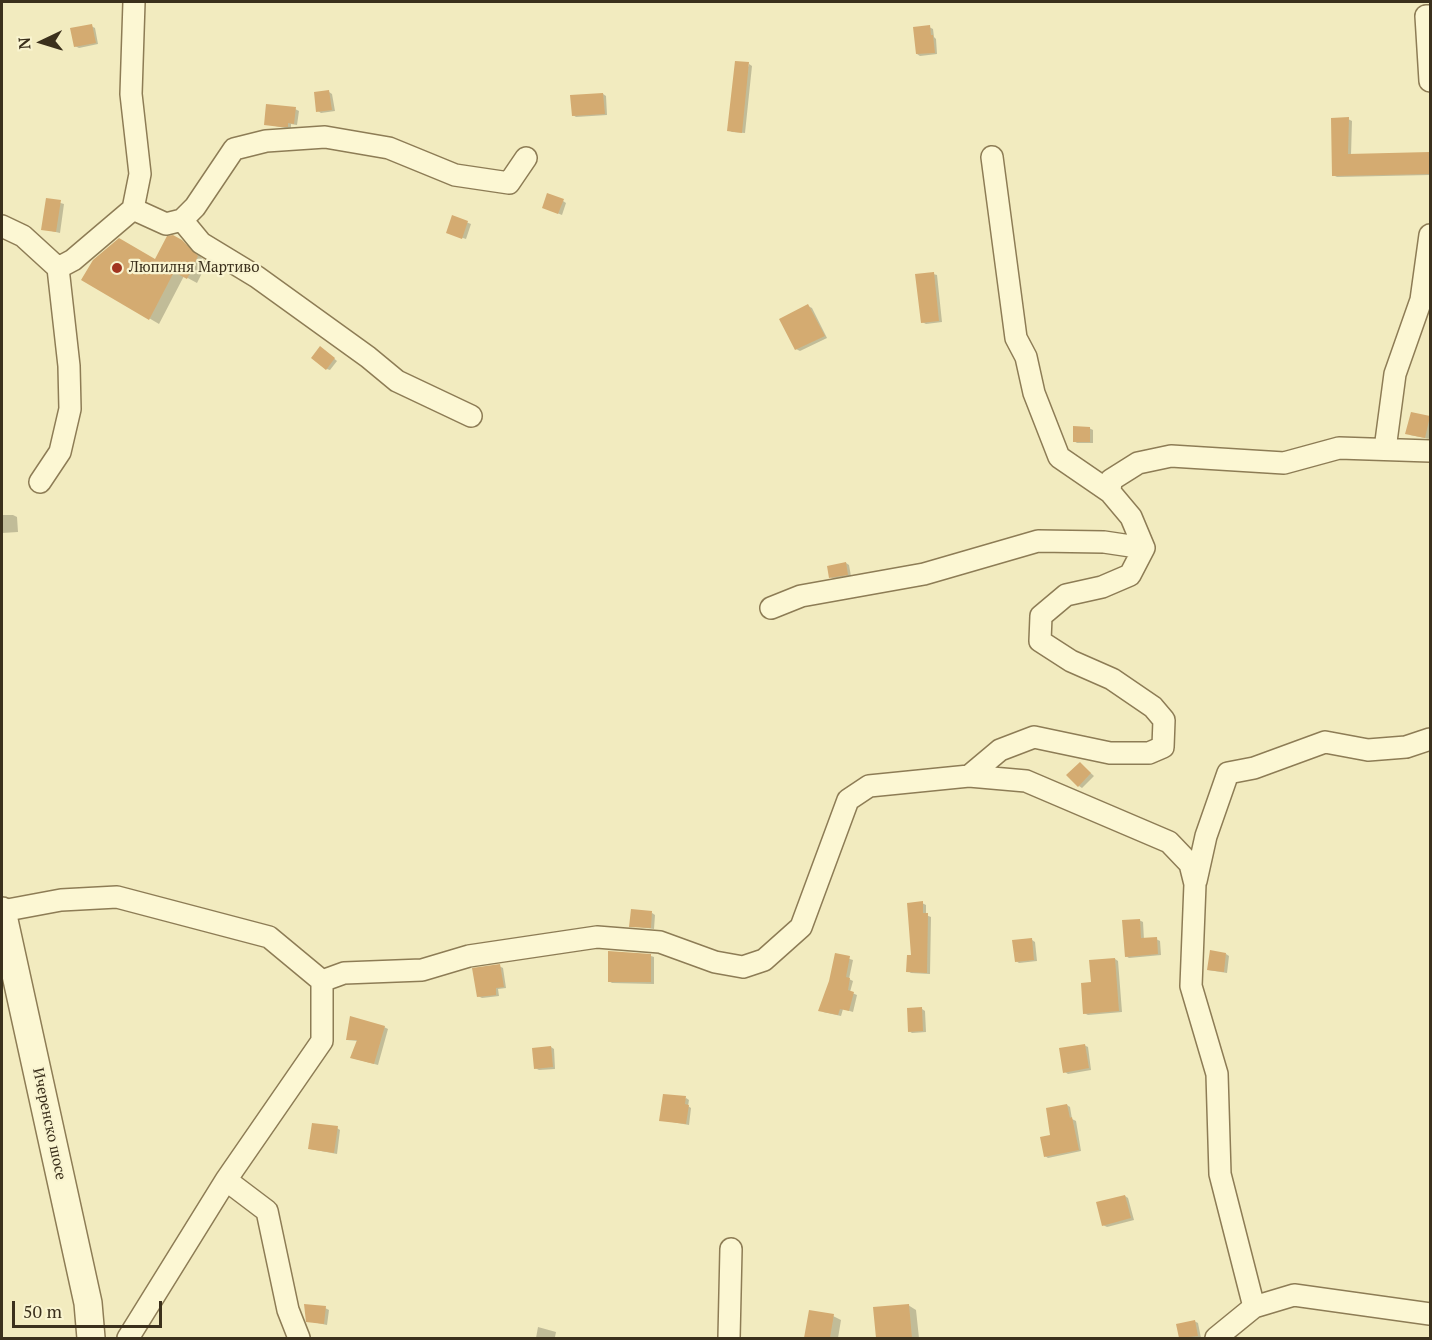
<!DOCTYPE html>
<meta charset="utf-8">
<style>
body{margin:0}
#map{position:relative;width:1432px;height:1340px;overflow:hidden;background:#f2ebbf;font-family:"PT Serif",serif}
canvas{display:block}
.frame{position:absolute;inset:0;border:3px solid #3b301c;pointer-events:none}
.north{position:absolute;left:12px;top:12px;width:60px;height:60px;-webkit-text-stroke:4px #f9f4d0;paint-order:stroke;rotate:266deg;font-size:16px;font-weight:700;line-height:24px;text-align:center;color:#3b301c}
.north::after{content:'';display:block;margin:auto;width:21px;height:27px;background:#3b301c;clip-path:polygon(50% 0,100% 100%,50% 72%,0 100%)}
.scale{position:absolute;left:12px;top:1301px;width:150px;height:27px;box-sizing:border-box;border:3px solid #3b301c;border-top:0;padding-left:8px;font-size:18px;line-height:21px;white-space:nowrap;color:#3b301c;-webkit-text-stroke:4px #f9f4d0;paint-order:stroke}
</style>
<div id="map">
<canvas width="1432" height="1340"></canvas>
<div class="frame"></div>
<div class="north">N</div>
<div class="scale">50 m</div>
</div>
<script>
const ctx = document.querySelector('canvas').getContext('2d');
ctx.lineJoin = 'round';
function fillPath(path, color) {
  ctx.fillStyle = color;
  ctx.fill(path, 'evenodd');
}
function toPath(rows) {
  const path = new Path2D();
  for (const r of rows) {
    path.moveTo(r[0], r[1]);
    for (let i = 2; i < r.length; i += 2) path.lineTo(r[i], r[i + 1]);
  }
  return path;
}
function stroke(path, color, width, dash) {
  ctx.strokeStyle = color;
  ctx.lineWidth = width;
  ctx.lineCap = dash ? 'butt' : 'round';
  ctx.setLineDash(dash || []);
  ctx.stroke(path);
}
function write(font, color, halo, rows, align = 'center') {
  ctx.font = font + ' "PT Serif",serif';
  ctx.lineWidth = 4.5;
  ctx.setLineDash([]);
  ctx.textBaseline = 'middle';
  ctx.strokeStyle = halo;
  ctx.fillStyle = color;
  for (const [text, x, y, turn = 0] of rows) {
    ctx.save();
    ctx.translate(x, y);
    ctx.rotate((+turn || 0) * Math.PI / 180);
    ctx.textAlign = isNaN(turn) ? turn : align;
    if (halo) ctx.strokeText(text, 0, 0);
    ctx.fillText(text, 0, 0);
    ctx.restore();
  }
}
const shadow = toPath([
 [91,26,95,28,98,44,79,48,75,46],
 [929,27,933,29,934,37,936,39,937,54,920,56,917,54],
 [749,64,752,66,745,133,732,132,729,130],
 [329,92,332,94,335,111,321,113,318,111],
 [603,94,606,96,607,115,576,117,573,115,572,96],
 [295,109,299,111,297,125,291,124,291,128,285,128,265,124],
 [1348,119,1352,121,1351,155,1430,153,1430,175,1337,177,1333,175],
 [47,199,64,204,60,233,43,229],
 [563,201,566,203,562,215,547,209],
 [453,217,471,224,466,239,451,234],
 [173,237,192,248,207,263,197,283,184,276,159,324,83,279,156,261],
 [933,274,937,275,942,322,926,324,922,322],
 [808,306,812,308,827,338,800,351,796,349],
 [324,350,337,361,330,370,327,369],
 [1412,413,1430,418,1430,439,1410,435],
 [1089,428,1093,430,1093,443,1077,443,1074,441],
 [2,515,13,515,17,517,18,532,2,533],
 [846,563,849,565,851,576,834,579,830,577],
 [1083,766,1094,776,1082,788,1079,786],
 [922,903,926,905,926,915,931,917,930,974,911,973,908,971],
 [652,913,655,915,654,929,631,926],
 [1139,920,1143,922,1144,940,1156,939,1160,941,1161,955,1129,958,1126,956],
 [1032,940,1035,942,1037,961,1019,963,1016,961],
 [1226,954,1229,956,1227,973,1208,970],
 [837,955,853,960,849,979,853,981,850,992,857,995,853,1012,843,1009,841,1016,823,1012],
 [651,956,654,957,654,984,612,983,609,981],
 [1115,959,1118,961,1122,1012,1088,1015,1084,1013],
 [499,966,503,968,506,988,498,989,499,996,482,998,478,996],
 [922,1009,925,1011,926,1032,912,1033,909,1031],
 [384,1027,388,1029,378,1065,352,1058,358,1041,347,1040],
 [1084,1045,1088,1047,1091,1070,1068,1074,1065,1072],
 [551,1047,554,1049,555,1069,539,1070,535,1068],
 [686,1098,689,1100,688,1106,691,1108,689,1125,661,1120],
 [1067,1105,1070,1107,1072,1119,1076,1121,1081,1151,1048,1158,1045,1156],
 [337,1128,340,1130,337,1154,310,1149],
 [1125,1196,1128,1198,1134,1220,1107,1227,1103,1225],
 [908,1305,916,1310,919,1338,878,1338,875,1308],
 [325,1308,329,1310,327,1325,308,1321],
 [811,1311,833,1316,841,1320,838,1338,806,1338],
 [1194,1321,1198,1323,1201,1338,1181,1338,1178,1325],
 [538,1327,556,1332,555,1337,557,1338,536,1338]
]);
const building = toPath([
 [92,24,96,43,74,47,70,28],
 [930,25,931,35,933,35,935,53,916,54,913,27],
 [735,61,749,62,742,133,727,131],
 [329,90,332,110,316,112,314,92],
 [603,93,605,114,572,116,570,95],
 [266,104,296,107,294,124,288,123,288,127,281,127,264,125],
 [1349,117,1348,154,1430,152,1431,174,1332,176,1331,118],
 [547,193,564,199,558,214,542,208],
 [46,198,61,200,56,232,41,230],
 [452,215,468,221,462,239,446,233],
 [173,235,182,240,198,256,187,279,174,272,149,320,81,280,93,260,119,238,155,259,167,236],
 [934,272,939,321,921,323,915,274],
 [808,304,825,336,795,350,779,319],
 [320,346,335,358,326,370,311,358],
 [1411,412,1430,416,1425,438,1405,434],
 [1073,426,1090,427,1090,442,1073,442],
 [846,562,848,575,829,578,827,566],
 [1080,762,1091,773,1078,787,1066,775],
 [923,901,923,913,928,913,927,973,906,972,907,955,911,955,907,903],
 [631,909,652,911,651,928,629,927],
 [1140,919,1141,938,1157,937,1158,954,1125,957,1122,920],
 [1032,938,1034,960,1015,962,1012,940],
 [1210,950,1226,953,1224,972,1207,970],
 [608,951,651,954,651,982,608,982],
 [835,953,850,956,846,977,850,978,848,990,854,992,849,1011,840,1009,838,1015,818,1011,829,981],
 [1115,958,1119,1011,1083,1014,1081,983,1091,982,1089,960],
 [500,964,504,987,496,988,496,995,477,997,472,968],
 [922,1007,923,1031,908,1032,907,1008],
 [350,1016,385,1026,374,1064,350,1058,357,1040,346,1040],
 [1085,1044,1089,1068,1063,1073,1059,1048],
 [551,1046,553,1067,534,1069,532,1048],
 [663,1094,686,1096,685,1104,689,1105,686,1124,659,1121],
 [1067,1104,1070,1118,1072,1117,1079,1150,1044,1157,1040,1137,1050,1135,1046,1108],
 [312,1123,338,1126,334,1153,308,1149],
 [1125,1195,1131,1218,1102,1226,1096,1202],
 [304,1304,326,1306,324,1324,306,1322],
 [909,1304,912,1338,876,1338,873,1307],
 [809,1310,834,1314,830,1338,804,1338],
 [1195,1320,1198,1336,1179,1338,1176,1324]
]);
const minor = toPath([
 [1430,16,1426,16,1430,81],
 [992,157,1016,338,1026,357,1034,393,1059,457,1110,492],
 [133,209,166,224,182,220,195,207,234,149,266,141,325,137,389,148,455,175,509,183,526,158],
 [182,220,201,243,257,277,368,357,397,381,471,416],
 [2,226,23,236,58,268,69,366,70,409,60,452,40,482],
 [58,268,73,260,133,209,140,174,131,94,134,2],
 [1385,449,1395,374,1421,300,1430,235],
 [771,608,801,596,924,574,1038,541,1104,542,1144,548],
 [969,776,1000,750,1034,737,1110,753,1149,753,1163,747,1164,720,1153,707,1112,679,1071,661,1040,641,1041,616,1066,595,1102,587,1130,575,1144,548,1131,517,1110,492,1111,480,1138,463,1171,456,1284,463,1339,448,1430,451],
 [1196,881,1206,836,1228,773,1254,768,1325,742,1368,750,1406,747,1430,739],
 [2,911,61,900,117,897,269,937,322,981,322,1041,226,1180,128,1338],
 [322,981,344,973,422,970,469,956,597,937,660,942,715,962,743,967,764,960,801,927,848,800,869,786,969,776,1026,781,1169,842,1190,864,1195,884,1191,986,1217,1074,1220,1174,1254,1307],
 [226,1180,267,1211,288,1310,299,1338],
 [729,1338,731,1249],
 [1216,1338,1254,1307,1294,1295,1430,1314]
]);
const tertiary = toPath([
 [2,911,88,1303,91,1338]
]);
const markers = [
 [117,268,6,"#a23520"]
];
const poiNames = [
 ["Люпилня Мартиво",129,268]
];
const streetNames = [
 ["Ичеренско шосе",49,1124,78]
];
fillPath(shadow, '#0003');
fillPath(building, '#d4ab71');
stroke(minor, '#8d7c55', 24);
stroke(tertiary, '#8d7c55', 30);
stroke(minor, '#fcf7d3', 21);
stroke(tertiary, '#fcf7d3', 27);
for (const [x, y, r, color] of markers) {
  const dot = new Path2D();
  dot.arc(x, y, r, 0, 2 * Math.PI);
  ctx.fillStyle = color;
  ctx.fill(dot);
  stroke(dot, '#f9f4d0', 2);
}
write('15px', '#3b301c', '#f9f4d0', poiNames, 'left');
write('15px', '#3b301c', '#f9f4d0', streetNames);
</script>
